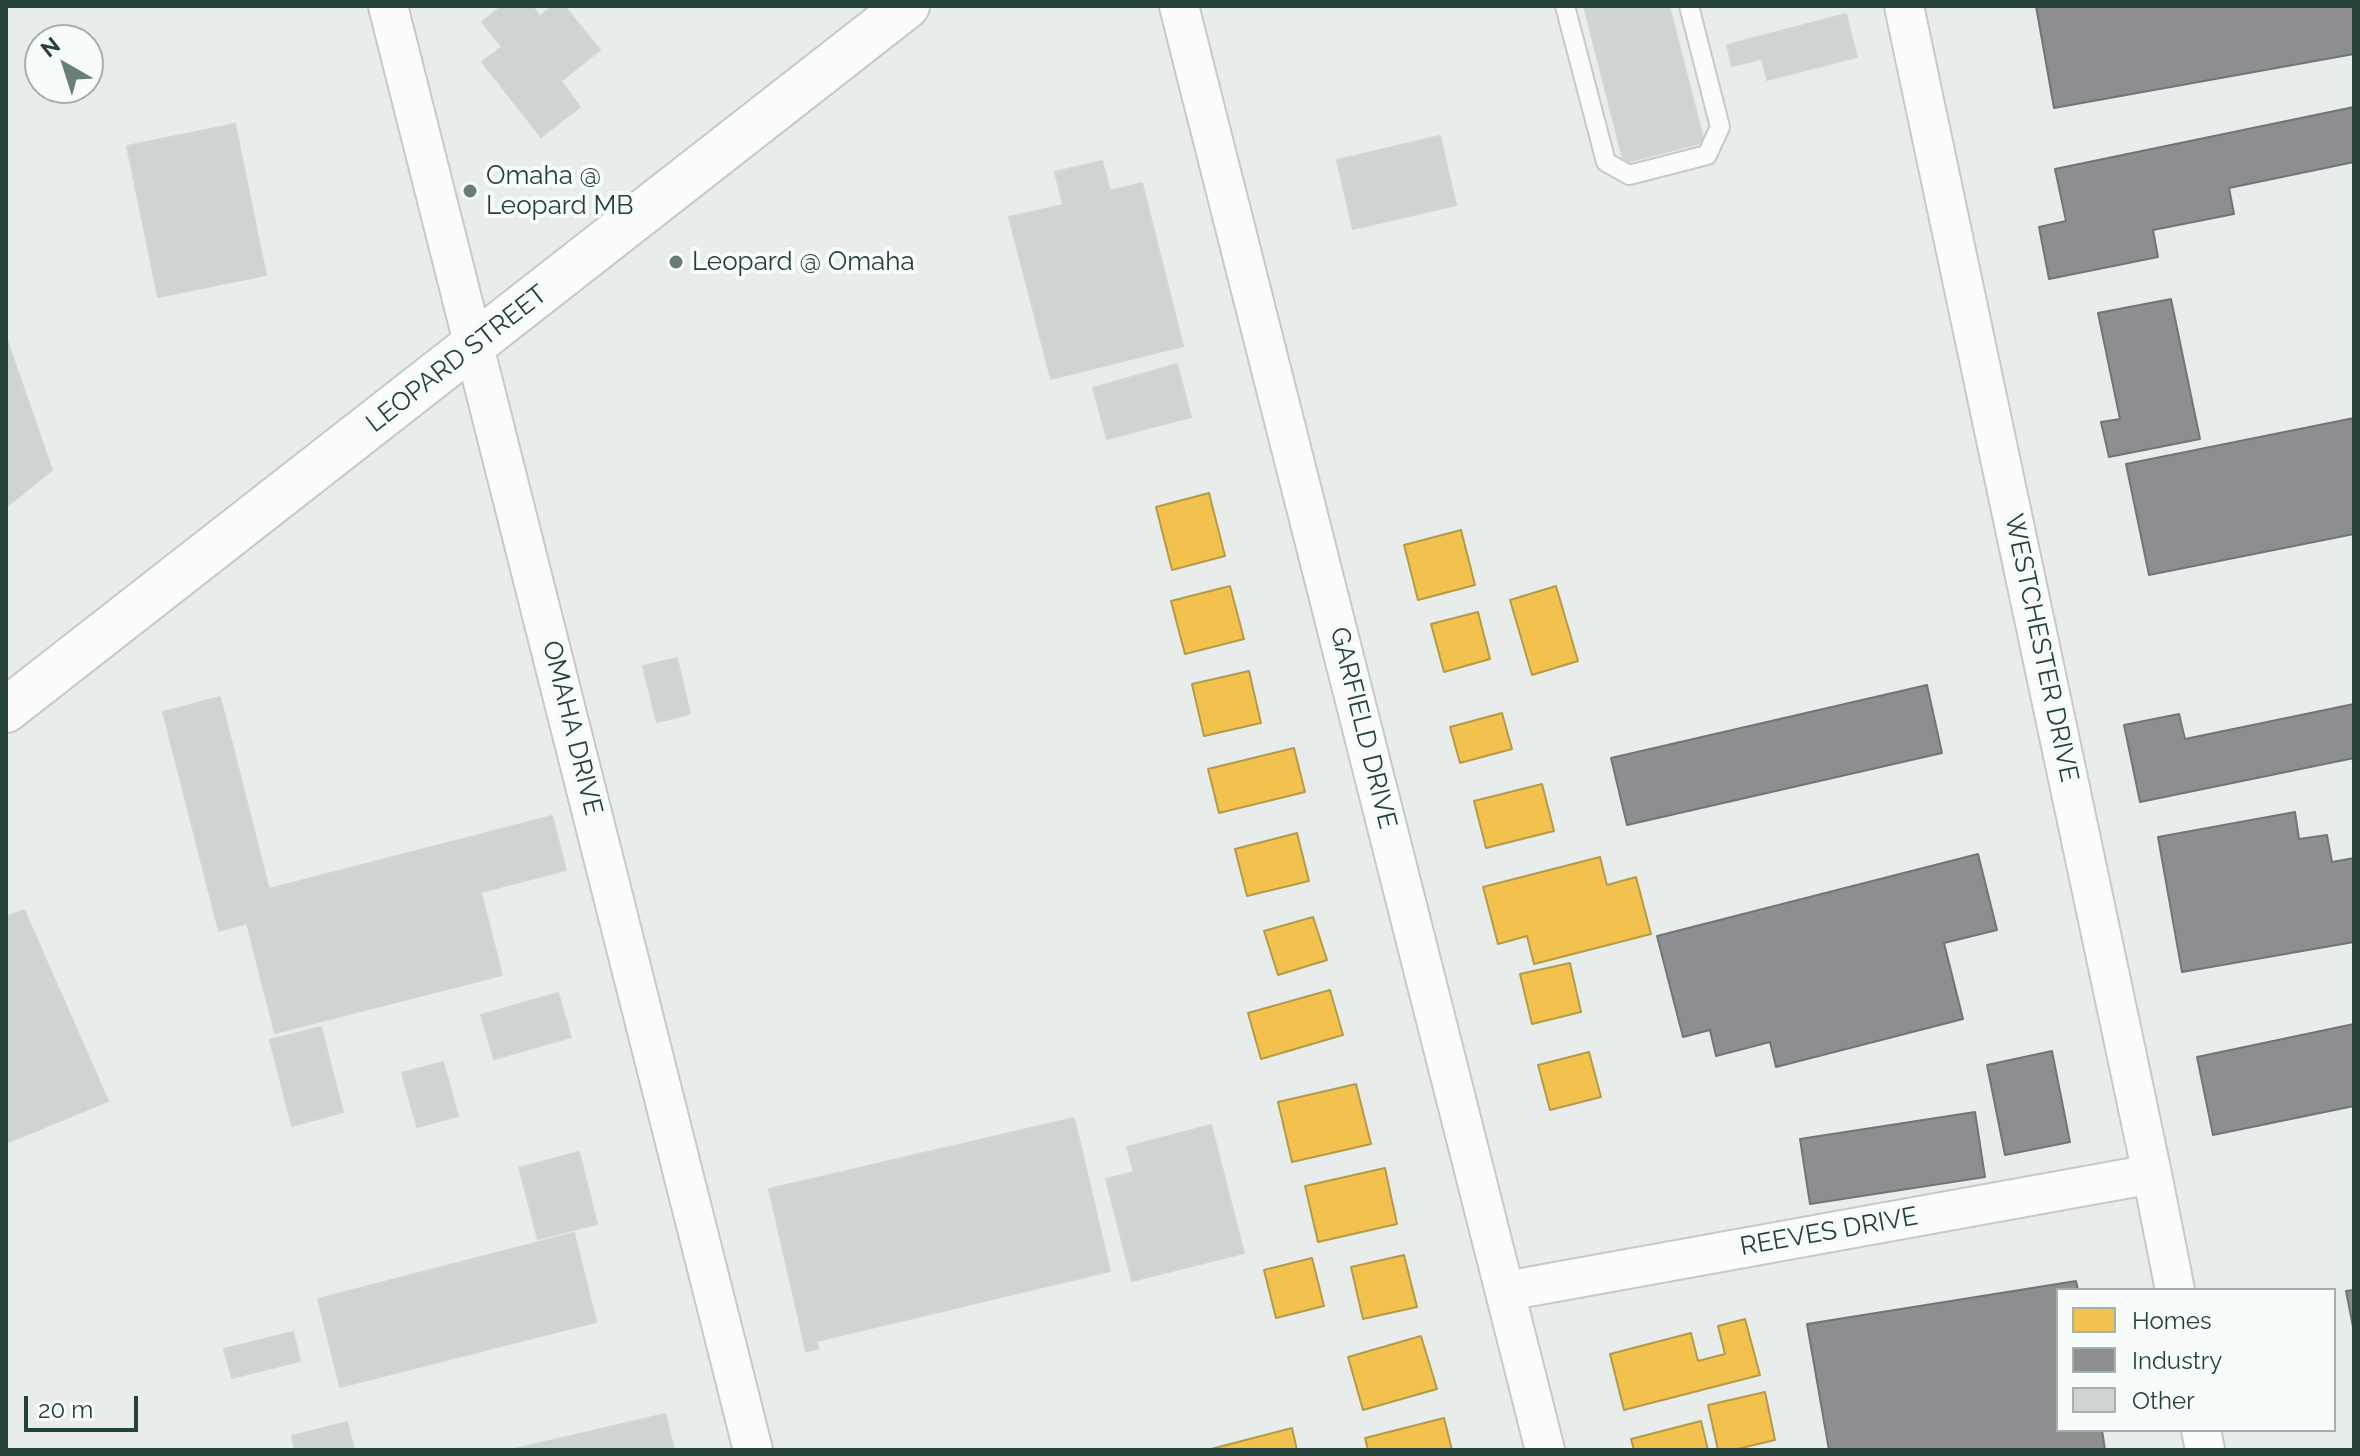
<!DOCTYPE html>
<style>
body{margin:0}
#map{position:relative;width:2360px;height:1456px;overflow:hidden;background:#e8edeb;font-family:Raleway,sans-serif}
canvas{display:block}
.frame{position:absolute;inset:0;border:8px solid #24423a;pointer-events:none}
.legend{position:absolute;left:2056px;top:1288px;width:280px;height:144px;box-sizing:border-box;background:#f7fbf9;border:2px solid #a3b1ad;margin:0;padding:10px 14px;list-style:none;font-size:24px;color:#24423a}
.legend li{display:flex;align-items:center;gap:16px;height:40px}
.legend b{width:40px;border:2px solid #a3b1ad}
.north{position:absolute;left:24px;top:24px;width:80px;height:80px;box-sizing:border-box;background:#f7fbf9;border:2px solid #a3b1ad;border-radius:50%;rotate:321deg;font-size:22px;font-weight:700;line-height:32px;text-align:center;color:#24423a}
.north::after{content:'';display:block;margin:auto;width:28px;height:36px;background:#697e78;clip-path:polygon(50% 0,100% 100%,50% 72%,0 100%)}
.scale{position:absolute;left:24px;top:1396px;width:114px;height:36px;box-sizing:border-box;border:4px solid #24423a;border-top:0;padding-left:10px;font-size:24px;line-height:28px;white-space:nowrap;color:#24423a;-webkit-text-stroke:6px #f7fbf9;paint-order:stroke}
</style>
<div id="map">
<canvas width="2360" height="1456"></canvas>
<div class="frame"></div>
<ul class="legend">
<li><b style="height:22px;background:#f2c14e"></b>Homes</li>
<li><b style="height:22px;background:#8d8d92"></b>Industry</li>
<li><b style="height:22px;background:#cfd4d2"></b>Other</li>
</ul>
<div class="north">N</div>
<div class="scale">20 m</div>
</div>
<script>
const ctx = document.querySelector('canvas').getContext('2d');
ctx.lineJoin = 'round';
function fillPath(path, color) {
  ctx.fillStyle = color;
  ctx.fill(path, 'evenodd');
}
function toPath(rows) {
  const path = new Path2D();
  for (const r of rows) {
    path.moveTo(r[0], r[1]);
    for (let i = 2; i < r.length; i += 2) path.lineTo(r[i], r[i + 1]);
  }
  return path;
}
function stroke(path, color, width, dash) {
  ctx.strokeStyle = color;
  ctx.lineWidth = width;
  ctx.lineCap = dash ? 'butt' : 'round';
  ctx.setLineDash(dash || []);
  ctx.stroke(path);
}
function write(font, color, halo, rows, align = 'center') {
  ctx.font = font + ' Raleway,sans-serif';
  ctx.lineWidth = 8;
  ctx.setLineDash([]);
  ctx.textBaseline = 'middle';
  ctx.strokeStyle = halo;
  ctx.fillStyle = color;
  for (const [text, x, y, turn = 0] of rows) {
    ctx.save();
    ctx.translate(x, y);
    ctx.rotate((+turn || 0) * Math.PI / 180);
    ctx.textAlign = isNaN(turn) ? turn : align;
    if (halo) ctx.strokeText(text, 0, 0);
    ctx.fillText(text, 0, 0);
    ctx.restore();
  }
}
const homes = toPath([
 [1209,493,1225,556,1172,570,1156,507,1209,493],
 [1461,530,1475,585,1418,600,1404,545,1461,530],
 [1230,586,1244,639,1185,654,1171,601,1230,586],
 [1556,586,1578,661,1532,675,1510,600,1556,586],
 [1478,612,1490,659,1444,672,1431,624,1478,612],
 [1249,671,1261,723,1204,736,1192,684,1249,671],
 [1502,713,1512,749,1460,763,1450,727,1502,713],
 [1294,748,1305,792,1219,813,1208,769,1294,748],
 [1542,784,1554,831,1486,848,1474,801,1542,784],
 [1297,833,1309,881,1247,896,1235,849,1297,833],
 [1600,857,1607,885,1636,877,1651,934,1534,964,1527,936,1498,944,1483,887,1600,857],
 [1313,917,1327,960,1278,975,1264,931,1313,917],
 [1570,963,1581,1012,1532,1024,1520,974,1570,963],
 [1330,990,1343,1035,1261,1059,1248,1013,1330,990],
 [1589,1052,1601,1097,1550,1110,1538,1065,1589,1052],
 [1356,1084,1371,1144,1292,1162,1278,1102,1356,1084],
 [1385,1168,1397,1224,1318,1242,1305,1186,1385,1168],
 [1404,1255,1417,1307,1363,1319,1351,1267,1404,1255],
 [1312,1258,1324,1306,1276,1318,1264,1270,1312,1258],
 [1745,1319,1760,1375,1624,1410,1610,1354,1691,1333,1698,1361,1725,1354,1718,1326,1745,1319],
 [1421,1336,1437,1389,1363,1410,1348,1357,1421,1336],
 [1765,1392,1775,1440,1733,1450,1718,1450,1708,1405,1765,1392],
 [1444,1418,1452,1450,1368,1450,1365,1438,1444,1418],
 [1701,1421,1708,1450,1634,1450,1631,1439,1701,1421],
 [1292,1428,1297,1450,1207,1450,1292,1428]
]);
const industry = toPath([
 [2036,6,2354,6,2354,54,2054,108,2036,6],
 [2354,107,2354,162,2229,188,2234,214,2153,230,2158,257,2049,279,2039,227,2066,221,2055,169,2354,107],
 [2171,299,2200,439,2109,457,2101,422,2120,419,2098,313,2171,299],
 [2354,418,2354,534,2149,575,2126,464,2354,418],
 [1927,685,1942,753,1627,825,1611,758,1927,685],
 [2354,704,2354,758,2140,802,2124,725,2179,714,2185,739,2354,704],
 [2295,812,2299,839,2327,835,2332,862,2354,858,2354,942,2182,972,2158,837,2295,812],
 [1978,854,1997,930,1944,943,1963,1019,1776,1067,1770,1042,1716,1056,1710,1030,1683,1037,1657,936,1978,854],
 [2354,1024,2354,1106,2213,1135,2197,1057,2354,1024],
 [2052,1051,2070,1142,2005,1155,1987,1065,2052,1051],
 [1975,1112,1985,1177,1810,1204,1800,1139,1975,1112],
 [2076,1281,2078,1290,2058,1290,2058,1430,2102,1430,2105,1450,1829,1450,1807,1324,2076,1281],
 [2354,1290,2354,1332,2346,1291,2354,1290]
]);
const building = toPath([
 [502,6,532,6,540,16,553,6,564,6,600,50,561,81,580,107,541,137,482,62,502,47,482,22,502,6],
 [1584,6,1669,6,1704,142,1624,163,1584,6],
 [1846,14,1857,57,1767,80,1762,59,1732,66,1727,45,1846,14],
 [235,124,266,275,158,297,127,146,235,124],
 [1440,136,1456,205,1353,229,1337,160,1440,136],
 [1102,161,1110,191,1142,183,1183,346,1051,379,1009,217,1063,205,1055,172,1102,161],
 [6,337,52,470,6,507,6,337],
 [1177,364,1191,417,1107,439,1093,388,1177,364],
 [677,658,690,714,657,722,643,666,677,658],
 [220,697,269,889,552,816,566,870,481,892,483,901,256,959,247,923,219,931,163,712,220,697],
 [483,901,502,975,275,1033,256,959,483,901],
 [24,910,108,1101,6,1143,6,917,24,910],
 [558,993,571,1037,494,1059,481,1015,558,993],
 [321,1027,343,1112,292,1126,270,1040,321,1027],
 [443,1062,458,1116,417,1127,402,1073,443,1062],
 [1074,1118,1110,1271,817,1341,818,1349,806,1351,769,1189,1074,1118],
 [1211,1125,1244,1253,1132,1281,1106,1179,1134,1172,1127,1147,1211,1125],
 [579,1152,597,1224,538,1239,519,1168,579,1152],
 [574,1233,596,1322,340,1387,318,1299,574,1233],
 [293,1332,300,1361,232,1378,224,1349,293,1332],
 [665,1414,674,1450,511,1450,665,1414],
 [347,1422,354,1450,295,1450,292,1436,347,1422]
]);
const service = toPath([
 [1565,6,1606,162,1629,175,1707,155,1720,127,1689,6]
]);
const minor = toPath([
 [388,6,753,1450],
 [1179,6,1545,1450],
 [1904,6,2152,1174,2175,1290],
 [1506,1291,2152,1174],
 [2201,1430,2205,1450]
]);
const secondary = toPath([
 [6,710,907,6]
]);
const markers = [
 [470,191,8,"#697e78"],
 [676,262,8,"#697e78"]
];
const poiNames = [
 ["Omaha @",486,176],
 ["Leopard MB",486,206],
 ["Leopard @ Omaha",692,262]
];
const streetNames = [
 ["LEOPARD STREET",457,359,-38],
 ["WESTCHESTER DRIVE",2041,648,78],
 ["OMAHA DRIVE",572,728,76],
 ["GARFIELD DRIVE",1363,728,76],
 ["REEVES DRIVE",1829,1232,-10]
];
fillPath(homes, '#f2c14e');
stroke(homes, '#b49b48', 2);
fillPath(industry, '#8d8d92');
stroke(industry, '#6e7678', 2);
fillPath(building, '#cfd4d2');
stroke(building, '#d1d6d4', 2);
stroke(service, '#c5cac8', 22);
stroke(minor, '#c5cac8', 42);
stroke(secondary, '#c3cbc8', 48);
stroke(service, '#fcfcfc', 18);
stroke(minor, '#fcfcfc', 38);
stroke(secondary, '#fcfcfc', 44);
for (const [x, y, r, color] of markers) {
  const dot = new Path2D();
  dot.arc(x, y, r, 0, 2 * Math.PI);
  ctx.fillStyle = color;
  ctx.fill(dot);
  stroke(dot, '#f7fbf9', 3);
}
write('26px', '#24423a', '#f7fbf9', poiNames, 'left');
write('26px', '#24423a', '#f7fbf9', streetNames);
</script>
